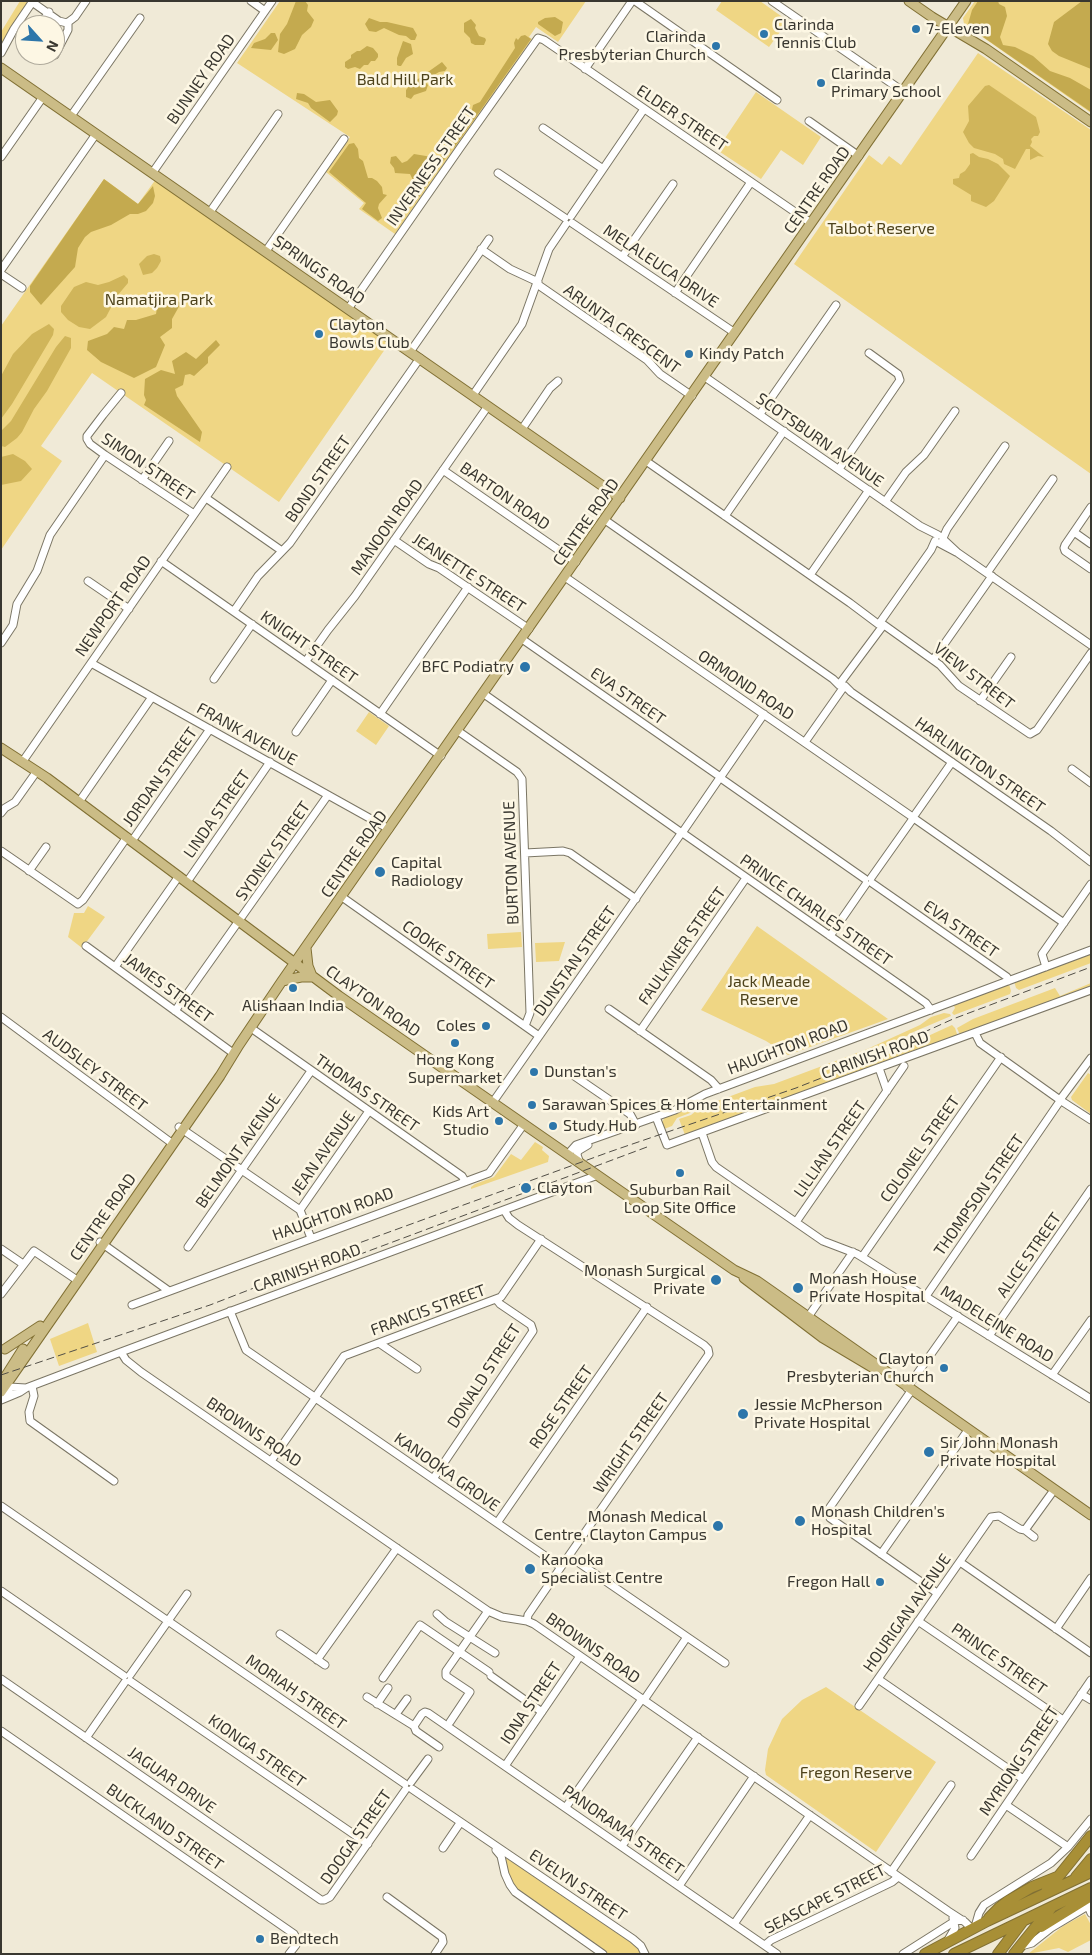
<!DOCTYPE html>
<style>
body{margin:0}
#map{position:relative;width:1092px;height:1955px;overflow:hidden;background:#f0ead7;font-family:"Exo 2",sans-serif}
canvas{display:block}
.frame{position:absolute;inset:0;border:2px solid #393730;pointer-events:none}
.north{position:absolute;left:15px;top:15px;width:50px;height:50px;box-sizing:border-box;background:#fdf7e4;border:1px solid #afaa9c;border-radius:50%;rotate:116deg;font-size:14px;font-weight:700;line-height:20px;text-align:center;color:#393730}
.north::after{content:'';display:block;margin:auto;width:18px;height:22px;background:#2d76aa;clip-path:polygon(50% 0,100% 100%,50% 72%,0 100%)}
</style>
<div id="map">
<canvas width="1092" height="1955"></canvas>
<div class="frame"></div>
<div class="north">N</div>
</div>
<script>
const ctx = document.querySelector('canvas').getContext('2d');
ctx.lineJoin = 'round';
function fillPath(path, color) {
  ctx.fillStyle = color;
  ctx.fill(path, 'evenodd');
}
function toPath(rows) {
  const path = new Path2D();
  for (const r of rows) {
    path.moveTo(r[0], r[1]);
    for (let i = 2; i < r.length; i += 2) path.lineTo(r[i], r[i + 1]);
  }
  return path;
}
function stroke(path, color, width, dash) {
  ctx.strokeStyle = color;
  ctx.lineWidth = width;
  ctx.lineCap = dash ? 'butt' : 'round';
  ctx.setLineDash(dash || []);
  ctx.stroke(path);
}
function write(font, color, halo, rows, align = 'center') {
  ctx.font = font + ' "Exo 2",sans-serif';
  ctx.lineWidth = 5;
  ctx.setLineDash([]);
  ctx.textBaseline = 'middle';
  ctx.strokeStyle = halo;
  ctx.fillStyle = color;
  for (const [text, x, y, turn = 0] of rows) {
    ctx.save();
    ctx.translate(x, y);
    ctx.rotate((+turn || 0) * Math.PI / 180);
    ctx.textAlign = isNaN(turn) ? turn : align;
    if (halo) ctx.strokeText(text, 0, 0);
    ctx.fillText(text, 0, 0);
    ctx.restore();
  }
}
const green = toPath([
 [20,1,30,1,4,45,1,43,1,32],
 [280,1,586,1,558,42,536,27,529,37,532,39,395,234,359,209,364,203,326,172,350,137,237,63],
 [722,1,760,1,788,21,769,47,716,10],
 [975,1,1091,1,1091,113,964,24,963,18],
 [978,53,1091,130,1091,474,794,264,869,155,882,165,889,156,901,165],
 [756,92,821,137,803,165,781,150,761,179,717,150],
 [104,179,138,204,156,179,390,342,279,502,92,373,41,446,62,461,1,550,1,326],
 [369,712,389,726,376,745,356,731],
 [88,906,105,917,82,948,68,937,74,913,84,913],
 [757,926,888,1019,788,1055,766,1041,701,1010],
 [521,932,522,947,488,949,487,934],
 [565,942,559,961,536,962,535,943],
 [1091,953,1091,963,1019,990,1016,988,1014,981],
 [1091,983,1091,987,960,1035,957,1028,973,1019,1055,988,1060,996],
 [1009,984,1011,991,1010,994,954,1015,952,1013,955,1008,954,1006,949,1006],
 [944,1013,950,1014,951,1016,911,1033,904,1038,849,1063,840,1065,843,1075,952,1025,955,1028,958,1037,685,1135,679,1119,691,1115,701,1107,755,1087,774,1084,865,1050,920,1025,931,1017],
 [1088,1073,1091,1075,1091,1114,1072,1100,1071,1097],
 [702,1098,699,1105,690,1113,677,1118,672,1126,664,1129,662,1122,665,1117,685,1109],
 [535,1142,543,1147,542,1150,549,1156,548,1162,471,1189,471,1187,475,1184,494,1177,511,1154,521,1160],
 [88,1323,97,1352,59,1366,50,1339],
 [826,1687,936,1762,876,1852,766,1775,765,1770,768,1749,782,1719,802,1700],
 [508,1857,638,1946,642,1954,605,1954,517,1893,508,1875,505,1860],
 [1085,1914,1091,1925,1091,1940,1068,1952,1059,1948,1028,1954,1063,1926]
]);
const forest = toPath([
 [296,1,305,1,308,5,307,11,314,20,311,27,302,35,295,49,284,54,278,52,280,34,287,24],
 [978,1,998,1,999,4,1005,7,1007,16,1000,37,1003,45,1015,47,1033,56,1050,71,1070,78,1091,90,1091,112,970,28,968,24,972,10],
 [1082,1,1091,1,1091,69,1059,56,1052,51,1048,44,1054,22],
 [555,17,563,22,561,33,555,36,538,24,538,22,545,18],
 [369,18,380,22,387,22,413,28,417,35,415,40,411,40,406,36,399,35,384,28,376,32,369,31,365,24],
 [471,19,476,25,475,28,479,36,485,38,486,40,484,45,475,45,471,43,470,38,464,32,464,23],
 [271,33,275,33,278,40,271,50,251,48,254,43,265,39],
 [525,35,531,39,454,148,452,143,453,141,456,140,458,131,463,129,465,121,470,118,473,105,480,102,515,48,514,43,516,38,518,40,521,36],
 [403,41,411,44,413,54,406,58,401,66,399,66,397,65,397,58],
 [367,46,373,48,378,54,378,57,375,61,371,61,368,65,364,65,360,69,355,67,348,69,345,67,345,62,351,58,351,55,357,51,360,51],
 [442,62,447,68,445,71,439,72,424,81,428,85,426,91,414,95,411,99,406,97,406,90,411,84],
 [297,93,304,94,316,102,330,100,338,111,337,115,330,122,311,108,308,103,296,99],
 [354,143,358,149,359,158,363,161,368,178,372,178,377,181,382,187,383,194,387,195,379,204,378,208,382,218,378,221,362,209,366,203,329,172,349,144],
 [446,144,451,150,415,203,407,202,416,186,410,174,395,173,394,168,390,163,391,157,396,156,402,163,407,161,414,154,438,158,444,153],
 [104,179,138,204,153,186,155,196,153,203,146,211,138,214,130,214,111,225,91,232,85,237,78,248,75,267,41,305,30,292,30,286],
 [171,297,181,303,172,319,172,328,160,337,165,345,156,367,134,378,101,362,87,350,88,341,107,334,114,327,124,329,127,320,136,320,156,314,157,308],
 [216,340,220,345,208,357,208,363,194,376,190,374,185,375,183,385,175,389,177,396,202,432,200,442,144,405,146,400,144,395,145,379,161,370,175,374,172,361,186,352,196,359]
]);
const water = toPath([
 [989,85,1036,117,1040,132,1038,136,1034,136,1031,139,1032,142,1030,146,1044,157,1038,156,1030,160,1030,149,1026,149,1015,169,1004,164,1003,159,995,154,974,148,969,143,963,132,969,121,968,106,985,86],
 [973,153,979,157,988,159,998,164,1010,176,994,201,986,207,971,201,971,195,953,184,953,179,959,178,960,174,965,171,970,164,970,154],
 [154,254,160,256,161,261,157,268,152,273,143,275,139,264,147,256],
 [124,275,128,279,128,283,117,296,106,317,90,329,79,327,68,320,61,312,61,306,74,287,86,282,98,285,109,282],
 [49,324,54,329,53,335,12,404,1,419,1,376,13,354,32,334],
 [65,336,71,338,71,348,47,391,34,409,22,432,17,438,5,447,1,446,1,431,11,421,56,347],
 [13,454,25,461,32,469,21,481,1,485,1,457]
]);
const minor = toPath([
 [251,1,265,11],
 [635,1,777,100],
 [772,1,904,92],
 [32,2,59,21,67,23,75,17,86,1],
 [40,25,49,12],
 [1,53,14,29,33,1],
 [55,55,68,30,68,22],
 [585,69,632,1],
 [71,116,140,18],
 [809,121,859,156],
 [543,128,603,169],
 [1,157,43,97],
 [153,172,272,1],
 [498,173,565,218],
 [210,212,278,114],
 [571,216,644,109],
 [572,223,735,333],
 [481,249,510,269,538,282],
 [266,251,344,139],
 [622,257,673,184],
 [1,270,96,134],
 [1,274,22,288],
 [537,284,647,360,660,374,692,396],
 [675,293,751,182],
 [348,309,460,148,538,38,544,40,811,223],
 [410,352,489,239],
 [705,377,920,526,938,535],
 [121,393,103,415,87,436,87,439,90,444,105,455,194,514],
 [473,395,522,324,549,249,566,224],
 [760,414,836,305],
 [522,429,550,388,558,381],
 [646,461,850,603,878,624],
 [839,469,900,380,898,374,869,353],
 [443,470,576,562],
 [142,480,169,441],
 [206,498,282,551],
 [885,502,906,472,924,455,955,411],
 [1091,507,1065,545,1064,548,1065,551,1091,569],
 [725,516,784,431],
 [605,520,833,679,839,685],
 [1074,532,1091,544],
 [943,538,947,529,1005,446],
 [943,539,958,553,1091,645],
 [394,540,429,564,439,568,529,629],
 [939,543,956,552],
 [161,561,441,756],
 [987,573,1053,479],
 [810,575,869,490],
 [565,577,911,816],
 [88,581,129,609],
 [234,611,258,576,290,543,420,358],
 [881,621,931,550,935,541],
 [884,625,940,665,959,686,1030,734,1037,730,1091,653],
 [522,639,719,776],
 [1,643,13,625,17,604,37,571,50,535,105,455],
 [933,660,992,576],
 [306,661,328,630,355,596,488,406],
 [91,663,389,829],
 [214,679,252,624],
 [841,682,882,627],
 [845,686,851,692,1051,831,1091,862],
 [484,694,679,831],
 [980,701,1011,657],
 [380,714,468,587],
 [458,731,517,772,522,779,530,1013,525,1026],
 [296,732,332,680],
 [805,742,843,688],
 [23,761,227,467],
 [1072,769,1091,783],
 [722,775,764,714],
 [722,779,865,879],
 [79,802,152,697],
 [1,813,5,808,15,802,37,771],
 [914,816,952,762],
 [915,819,1064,923],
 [684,830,719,779],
 [684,834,926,1003,931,1010],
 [132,841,210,729],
 [1,851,78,904,83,900,127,837],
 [525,853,563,851,570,853,636,899],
 [29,871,46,847],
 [871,878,912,820],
 [187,882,270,762],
 [872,883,1007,977,1008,981],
 [342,897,539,1036],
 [830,936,866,884],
 [86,946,233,1053],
 [115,967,179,876],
 [1046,967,1042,954,1091,884],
 [609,1009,711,1080,719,1089],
 [175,1011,328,795],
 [1,1017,173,1144],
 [251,1028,462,1176,465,1181],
 [640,1031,746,878],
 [975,1033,980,1043,1060,1100],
 [879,1068,887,1091],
 [570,1073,630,1114,636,1125],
 [1062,1097,1091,1058],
 [493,1102,680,835],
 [1063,1102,1091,1120],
 [656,1117,667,1145,1091,990],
 [179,1127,300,1210,311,1238],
 [702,1133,712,1162,716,1167,823,1241,857,1254,1091,1399],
 [568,1154,576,1145,675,1110,705,1094,1091,950],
 [580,1163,577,1155,578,1151,588,1145],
 [300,1210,369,1111],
 [504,1210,509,1218,518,1225,704,1345,708,1349,709,1354,561,1567,528,1615,527,1621],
 [796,1222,904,1066],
 [100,1242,169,1291],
 [188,1247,311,1071],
 [1,1249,23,1264],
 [862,1257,1001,1057],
 [1,1294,34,1251,74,1278],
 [926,1296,1060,1101],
 [132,1305,489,1173,524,1124],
 [230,1311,246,1350,313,1396],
 [808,1317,853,1252],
 [989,1336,1091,1189],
 [379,1343,417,1369],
 [121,1352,126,1360,141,1372,488,1611,502,1617,527,1621,534,1624,948,1911,965,1922,972,1929],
 [1052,1375,1091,1320],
 [2,1384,9,1387,26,1388],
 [32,1386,34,1396,29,1412,30,1421,114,1481],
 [907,1388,958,1316],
 [1,1390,13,1395,20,1392,26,1388,121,1352,598,1175],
 [911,1391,828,1510,828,1514,830,1518,937,1593],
 [316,1396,344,1356,501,1297,541,1239],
 [317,1399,561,1567],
 [1,1400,13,1395],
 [271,1461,314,1400],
 [433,1479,533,1331,531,1325,500,1304,496,1299],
 [1,1506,165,1619],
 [497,1523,647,1307],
 [1025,1530,1034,1537],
 [881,1554,968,1430],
 [569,1556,725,1663],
 [960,1562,1091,1653],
 [1,1591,124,1676],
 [437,1614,446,1622,495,1653],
 [170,1618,187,1594],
 [918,1621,1063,1720],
 [171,1623,405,1784],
 [1056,1629,1091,1578],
 [280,1634,325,1665],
 [317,1660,397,1548],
 [130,1675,166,1624],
 [491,1676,542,1712],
 [383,1678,420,1625,489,1672],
 [1,1679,321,1900,324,1900,330,1897,406,1789],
 [878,1679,1023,1779],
 [130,1681,368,1844],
 [1081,1694,1091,1700],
 [367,1697,414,1726,416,1731,439,1747],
 [644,1700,687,1637],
 [377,1704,388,1688],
 [859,1706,991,1517,999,1516,1020,1529,1025,1530,1054,1490],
 [396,1714,407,1699],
 [450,1722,470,1692,446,1676,446,1671,488,1611],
 [414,1726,422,1714,425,1712,428,1713,777,1954],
 [1,1731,294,1934,297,1939,296,1945,289,1954],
 [86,1738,125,1682],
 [505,1766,580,1656],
 [411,1782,428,1759],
 [412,1789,633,1939,641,1946,645,1954],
 [1006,1805,1068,1847],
 [566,1807,642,1699],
 [622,1846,698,1737],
 [443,1848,460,1823],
 [496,1850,501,1856,505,1874,510,1885,515,1892,603,1954],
 [971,1856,1091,1680],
 [891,1872,951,1785],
 [679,1886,754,1776],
 [387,1897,442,1937,443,1942,435,1954],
 [1088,1906,1091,1913],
 [734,1924,810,1815],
 [975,1927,979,1913,984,1905,1051,1863,1068,1847,1091,1819],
 [948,1940,955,1928,953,1918],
 [765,1945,771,1940,892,1882,898,1877],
 [1021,1946,1032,1943,1051,1928,1091,1904],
 [903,1954,955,1921,963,1920]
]);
const major = toPath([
 [909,1,932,17,986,49,1091,122],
 [1,68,620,498],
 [1,748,47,778,339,996,734,1270,757,1281,1091,1515],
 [306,948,308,966,312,976],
 [282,981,301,977,313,977],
 [744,1278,823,1338,875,1369],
 [5,1349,40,1326],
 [2,1382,23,1349],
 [1,1392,220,1076,239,1045,282,981,966,1]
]);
const highway = toPath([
 [1076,1877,1091,1859],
 [1046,1892,1091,1836],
 [989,1918,999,1908,1008,1901,1032,1887,1057,1877],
 [1041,1927,1091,1896],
 [925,1954,987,1921,1091,1872],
 [954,1954,1091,1888],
 [998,1954,1023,1921],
 [1014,1954,1051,1908]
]);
const rail = toPath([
 [291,1280,647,1147],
 [1,1375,210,1305,272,1281,359,1243,612,1151,796,1088,839,1071,953,1019,1091,967]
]);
const markers = [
 [916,29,5,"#2d76aa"],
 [764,34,5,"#2d76aa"],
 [716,46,5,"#2d76aa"],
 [821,83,5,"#2d76aa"],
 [319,334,5,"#2d76aa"],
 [689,354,5,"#2d76aa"],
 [525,667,6,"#2d76aa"],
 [380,872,6,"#2d76aa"],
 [293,988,5,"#2d76aa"],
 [486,1026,5,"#2d76aa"],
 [455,1043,5,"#2d76aa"],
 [534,1072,5,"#2d76aa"],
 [532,1105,5,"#2d76aa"],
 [499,1121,5,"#2d76aa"],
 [553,1126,5,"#2d76aa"],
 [680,1173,5,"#2d76aa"],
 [526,1188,6,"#2d76aa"],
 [716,1280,6,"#2d76aa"],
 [798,1288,6,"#2d76aa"],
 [944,1368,5,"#2d76aa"],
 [743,1414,6,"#2d76aa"],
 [929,1452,6,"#2d76aa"],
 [800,1521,6,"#2d76aa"],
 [718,1526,6,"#2d76aa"],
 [530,1569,6,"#2d76aa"],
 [880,1582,5,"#2d76aa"],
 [260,1939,5,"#2d76aa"]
];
const poiNames = [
 ["Clarinda",774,25],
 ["Tennis Club",774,43],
 ["7-Eleven",926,29],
 ["Clarinda",706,37,"right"],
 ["Presbyterian Church",706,55,"right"],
 ["Clarinda",831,74],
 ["Primary School",831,92],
 ["Clayton",329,325],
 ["Bowls Club",329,343],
 ["Kindy Patch",699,354],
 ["BFC Podiatry",514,667,"right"],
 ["Capital",391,863],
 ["Radiology",391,881],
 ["Alishaan India",293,1006,"center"],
 ["Coles",476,1026,"right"],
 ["Hong Kong",455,1060,"center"],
 ["Supermarket",455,1078,"center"],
 ["Dunstan's",544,1072],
 ["Sarawan Spices & Home Entertainment",542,1105],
 ["Kids Art",489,1112,"right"],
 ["Studio",489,1130,"right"],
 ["Study Hub",563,1126],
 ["Clayton",537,1188],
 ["Suburban Rail",680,1190,"center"],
 ["Loop Site Office",680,1208,"center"],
 ["Monash Surgical",705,1271,"right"],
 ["Private",705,1289,"right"],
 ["Monash House",809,1279],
 ["Private Hospital",809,1297],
 ["Clayton",934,1359,"right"],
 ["Presbyterian Church",934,1377,"right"],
 ["Jessie McPherson",754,1405],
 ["Private Hospital",754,1423],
 ["Sir John Monash",940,1443],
 ["Private Hospital",940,1461],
 ["Monash Children's",811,1512],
 ["Hospital",811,1530],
 ["Monash Medical",707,1517,"right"],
 ["Centre, Clayton Campus",707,1535,"right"],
 ["Kanooka",541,1560],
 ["Specialist Centre",541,1578],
 ["Fregon Hall",870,1582,"right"],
 ["Bendtech",270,1939]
];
const streetNames = [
 ["BUNNEY ROAD",201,79,-55],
 ["ELDER STREET",682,118,34],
 ["INVERNESS STREET",431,166,-55],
 ["CENTRE ROAD",817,190,-55],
 ["MELALEUCA DRIVE",661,266,34],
 ["SPRINGS ROAD",319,270,35],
 ["ARUNTA CRESCENT",622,329,36],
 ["SCOTSBURN AVENUE",820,440,35],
 ["SIMON STREET",148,467,34],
 ["BOND STREET",318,479,-55],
 ["BARTON ROAD",505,496,35],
 ["CENTRE ROAD",586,522,-55],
 ["MANOON ROAD",387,527,-55],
 ["JEANETTE STREET",469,573,33],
 ["NEWPORT ROAD",113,606,-55],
 ["KNIGHT STREET",309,647,35],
 ["VIEW STREET",974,676,38],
 ["ORMOND ROAD",746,685,34],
 ["EVA STREET",628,696,35],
 ["FRANK AVENUE",247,734,29],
 ["HARLINGTON STREET",980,765,35],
 ["JORDAN STREET",160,777,-55],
 ["LINDA STREET",217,814,-55],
 ["SYDNEY STREET",273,851,-55],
 ["CENTRE ROAD",354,854,-55],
 ["BURTON AVENUE",511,863,-92],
 ["PRINCE CHARLES STREET",816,910,35],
 ["EVA STREET",961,929,35],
 ["FAULKINER STREET",682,946,-55],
 ["COOKE STREET",448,955,35],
 ["DUNSTAN STREET",575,961,-55],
 ["JAMES STREET",168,988,36],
 ["CLAYTON ROAD",373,1001,35],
 ["HAUGHTON ROAD",788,1047,-21],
 ["CARINISH ROAD",875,1055,-20],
 ["AUDSLEY STREET",95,1070,37],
 ["THOMAS STREET",367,1093,35],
 ["LILLIAN STREET",830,1149,-55],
 ["COLONEL STREET",920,1149,-55],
 ["BELMONT AVENUE",238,1151,-55],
 ["JEAN AVENUE",323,1153,-55],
 ["THOMPSON STREET",979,1195,-55],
 ["HAUGHTON ROAD",333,1214,-20],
 ["CENTRE ROAD",103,1217,-55],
 ["ALICE STREET",1029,1255,-55],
 ["CARINISH ROAD",307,1268,-20],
 ["FRANCIS STREET",428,1310,-20],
 ["MADELEINE ROAD",997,1324,32],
 ["DONALD STREET",484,1376,-57],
 ["ROSE STREET",561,1407,-55],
 ["BROWNS ROAD",254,1432,34],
 ["WRIGHT STREET",631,1443,-55],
 ["KANOOKA GROVE",447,1472,35],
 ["HOURIGAN AVENUE",907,1613,-55],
 ["BROWNS ROAD",593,1648,35],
 ["PRINCE STREET",999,1659,35],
 ["MORIAH STREET",296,1692,35],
 ["IONA STREET",531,1703,-56],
 ["KIONGA STREET",257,1751,35],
 ["MYRIONG STREET",1019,1761,-56],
 ["JAGUAR DRIVE",172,1780,35],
 ["BUCKLAND STREET",165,1827,35],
 ["PANORAMA STREET",623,1830,35],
 ["DOOGA STREET",356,1837,-55],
 ["EVELYN STREET",578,1885,34],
 ["SEASCAPE STREET",825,1899,-27]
];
const parkNames = [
 ["Bald Hill Park",405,80],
 ["Talbot Reserve",881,229],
 ["Namatjira Park",159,300],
 ["Jack Meade",769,982],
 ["Reserve",769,1000],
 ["Fregon Reserve",856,1773]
];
fillPath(green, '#efd684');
fillPath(forest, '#c4aa4f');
fillPath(water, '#d0b55a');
stroke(minor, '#7b7665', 9);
stroke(major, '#817034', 11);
stroke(highway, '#817034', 12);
stroke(minor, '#fff', 7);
stroke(major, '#cbbc86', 9);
stroke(highway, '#a88f36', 10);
stroke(rail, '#514e46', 1, [8, 4]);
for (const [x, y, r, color] of markers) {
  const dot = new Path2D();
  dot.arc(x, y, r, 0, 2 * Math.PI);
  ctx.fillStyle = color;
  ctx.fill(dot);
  stroke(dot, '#fdf7e4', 2);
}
write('16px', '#393730', '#fdf7e4', poiNames, 'left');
write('16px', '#393730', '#fdf7e4', streetNames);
write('16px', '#4d421b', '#fdf7e4', parkNames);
</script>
